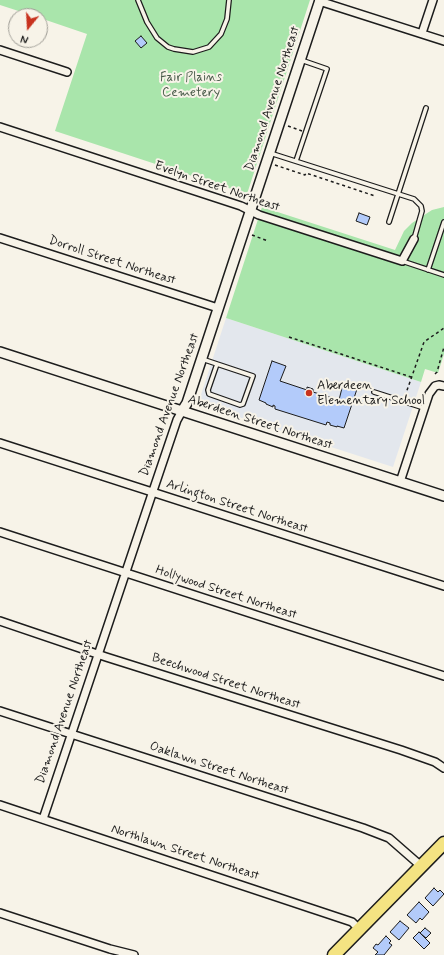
<!DOCTYPE html>
<style>
body{margin:0}
#map{position:relative;width:444px;height:955px;overflow:hidden;background:#f7f3e8;font-family:Mynerve,sans-serif}
canvas{display:block}
.north{position:absolute;left:8px;top:8px;width:40px;height:40px;box-sizing:border-box;background:#f7f3e8;border:1px solid #9f9d96;border-radius:50%;rotate:198deg;font-size:11px;font-weight:700;line-height:16px;text-align:center;color:#1c1c1c}
.north::after{content:'';display:block;margin:auto;width:14px;height:18px;background:#c8321e;clip-path:polygon(50% 0,100% 100%,50% 72%,0 100%)}
</style>
<div id="map">
<canvas width="444" height="955"></canvas>
<div class="north">N</div>
</div>
<script>
const ctx = document.querySelector('canvas').getContext('2d');
ctx.lineJoin = 'round';
function fillPath(path, color) {
  ctx.fillStyle = color;
  ctx.fill(path, 'evenodd');
}
function toPath(rows) {
  const path = new Path2D();
  for (const r of rows) {
    path.moveTo(r[0], r[1]);
    for (let i = 2; i < r.length; i += 2) path.lineTo(r[i], r[i + 1]);
  }
  return path;
}
function stroke(path, color, width, dash) {
  ctx.strokeStyle = color;
  ctx.lineWidth = width;
  ctx.lineCap = dash ? 'butt' : 'round';
  ctx.setLineDash(dash || []);
  ctx.stroke(path);
}
function write(font, color, halo, rows, align = 'center') {
  ctx.font = font + ' Mynerve,sans-serif';
  ctx.lineWidth = 4;
  ctx.setLineDash([]);
  ctx.textBaseline = 'middle';
  ctx.strokeStyle = halo;
  ctx.fillStyle = color;
  for (const [text, x, y, turn = 0] of rows) {
    ctx.save();
    ctx.translate(x, y);
    ctx.rotate((+turn || 0) * Math.PI / 180);
    ctx.textAlign = isNaN(turn) ? turn : align;
    if (halo) ctx.strokeText(text, 0, 0);
    ctx.fillText(text, 0, 0);
    ctx.restore();
  }
}
const built = toPath([
 [226,318,421,382,393,467,198,404]
]);
const green = toPath([
 [0,0,310,0,247,194,55,131,87,34,40,18,40,16,34,16,0,5],
 [262,207,395,250,404,231,412,223,432,210,444,207,444,354,438,373,425,369,421,382,226,318]
]);
const building = toPath([
 [141,36,147,43,141,48,135,41,141,36],
 [359,213,370,217,367,225,356,221,359,213],
 [272,361,286,366,280,381,307,390,307,387,313,389,313,392,339,400,343,384,357,389,344,428,337,426,337,427,330,425,330,423,327,422,326,425,275,409,275,406,273,405,273,407,266,404,266,403,259,400,272,361],
 [434,888,438,892,440,890,444,894,433,906,425,898,434,888],
 [419,902,429,912,422,920,420,918,416,923,407,915,419,902],
 [400,921,409,928,399,940,390,932,400,921],
 [425,928,431,933,426,938,420,933,425,928],
 [419,932,430,943,424,949,413,938,419,932],
 [386,936,391,941,389,943,392,945,384,955,375,955,378,952,373,948,376,944,378,945,386,936]
]);
const path = toPath([
 [288,126,302,131],
 [275,165,305,175,306,173,375,196],
 [252,235,268,241],
 [289,337,411,377],
 [435,374,437,372,444,347],
 [405,396,424,342,444,328]
]);
const service = toPath([
 [138,0,147,22,157,38,168,47,174,49,193,52,209,47,221,34,227,19,229,0],
 [270,153,414,199,421,206,422,211,414,239],
 [296,161,327,69,301,60],
 [389,222,426,108],
 [402,261,444,275],
 [428,270,444,222],
 [202,359,253,376,243,404,240,405,209,394,208,390,217,364],
 [374,392,424,408]
]);
const minor = toPath([
 [319,1,444,41],
 [422,33,433,0],
 [0,50,67,72],
 [0,127,241,206,259,215,402,261,414,239],
 [0,238,218,308],
 [0,443,444,586],
 [400,482,429,394,435,386,439,385,444,386],
 [0,532,444,676],
 [0,621,106,657,401,750,435,762,444,768],
 [0,711,363,828,389,838,421,866],
 [0,805,352,922,359,929],
 [43,819,155,485,177,420,182,411],
 [0,913,110,949,134,955]
]);
const tertiary = toPath([
 [0,352,444,496],
 [182,411,187,403,320,0]
]);
const primary = toPath([
 [334,955,444,843]
]);
const markers = [
 [309,393,4,"#c8321e"]
];
const parkNames = [
 ["Fair Plains",191,78],
 ["Cemetery",191,93]
];
const streetNames = [
 ["Diamond Avenue Northeast",273,99,-72],
 ["Evelyn Street Northeast",217,187,19],
 ["Dorroll Street Northeast",112,261,18],
 ["Diamond Avenue Northeast",170,405,-70],
 ["Aberdeen Street Northeast",260,423,18],
 ["Arlington Street Northeast",237,507,18],
 ["Hollywood Street Northeast",226,593,18],
 ["Beechwood Street Northeast",226,682,18],
 ["Diamond Avenue Northeast",65,712,-71],
 ["Oaklawn Street Northeast",219,769,18],
 ["Northlawn Street Northeast",185,853,18]
];
const poiNames = [
 ["Aberdeen",317,386],
 ["Elementary School",317,401]
];
fillPath(built, '#e3e7ed');
fillPath(green, '#a9e5ab');
fillPath(building, '#b3cbfa');
stroke(building, '#1c1c1c', 1);
stroke(service, '#1c1c1c', 6);
stroke(minor, '#1c1c1c', 10);
stroke(tertiary, '#1c1c1c', 12);
stroke(primary, '#1c1c1c', 15);
stroke(path, '#1c1c1c', 1.5, [3, 3]);
stroke(service, '#f7f3e8', 3.5);
stroke(minor, '#f7f3e8', 7);
stroke(tertiary, '#f7f3e8', 9);
stroke(primary, '#f4e382', 12);
for (const [x, y, r, color] of markers) {
  const dot = new Path2D();
  dot.arc(x, y, r, 0, 2 * Math.PI);
  ctx.fillStyle = color;
  ctx.fill(dot);
  stroke(dot, '#f7f3e8', 1.5);
}
write('13px', '#465847', '#f7f3e8', parkNames);
write('13px', '#1c1c1c', '#f7f3e8', streetNames);
write('13px', '#1c1c1c', '#f7f3e8', poiNames, 'left');
</script>
